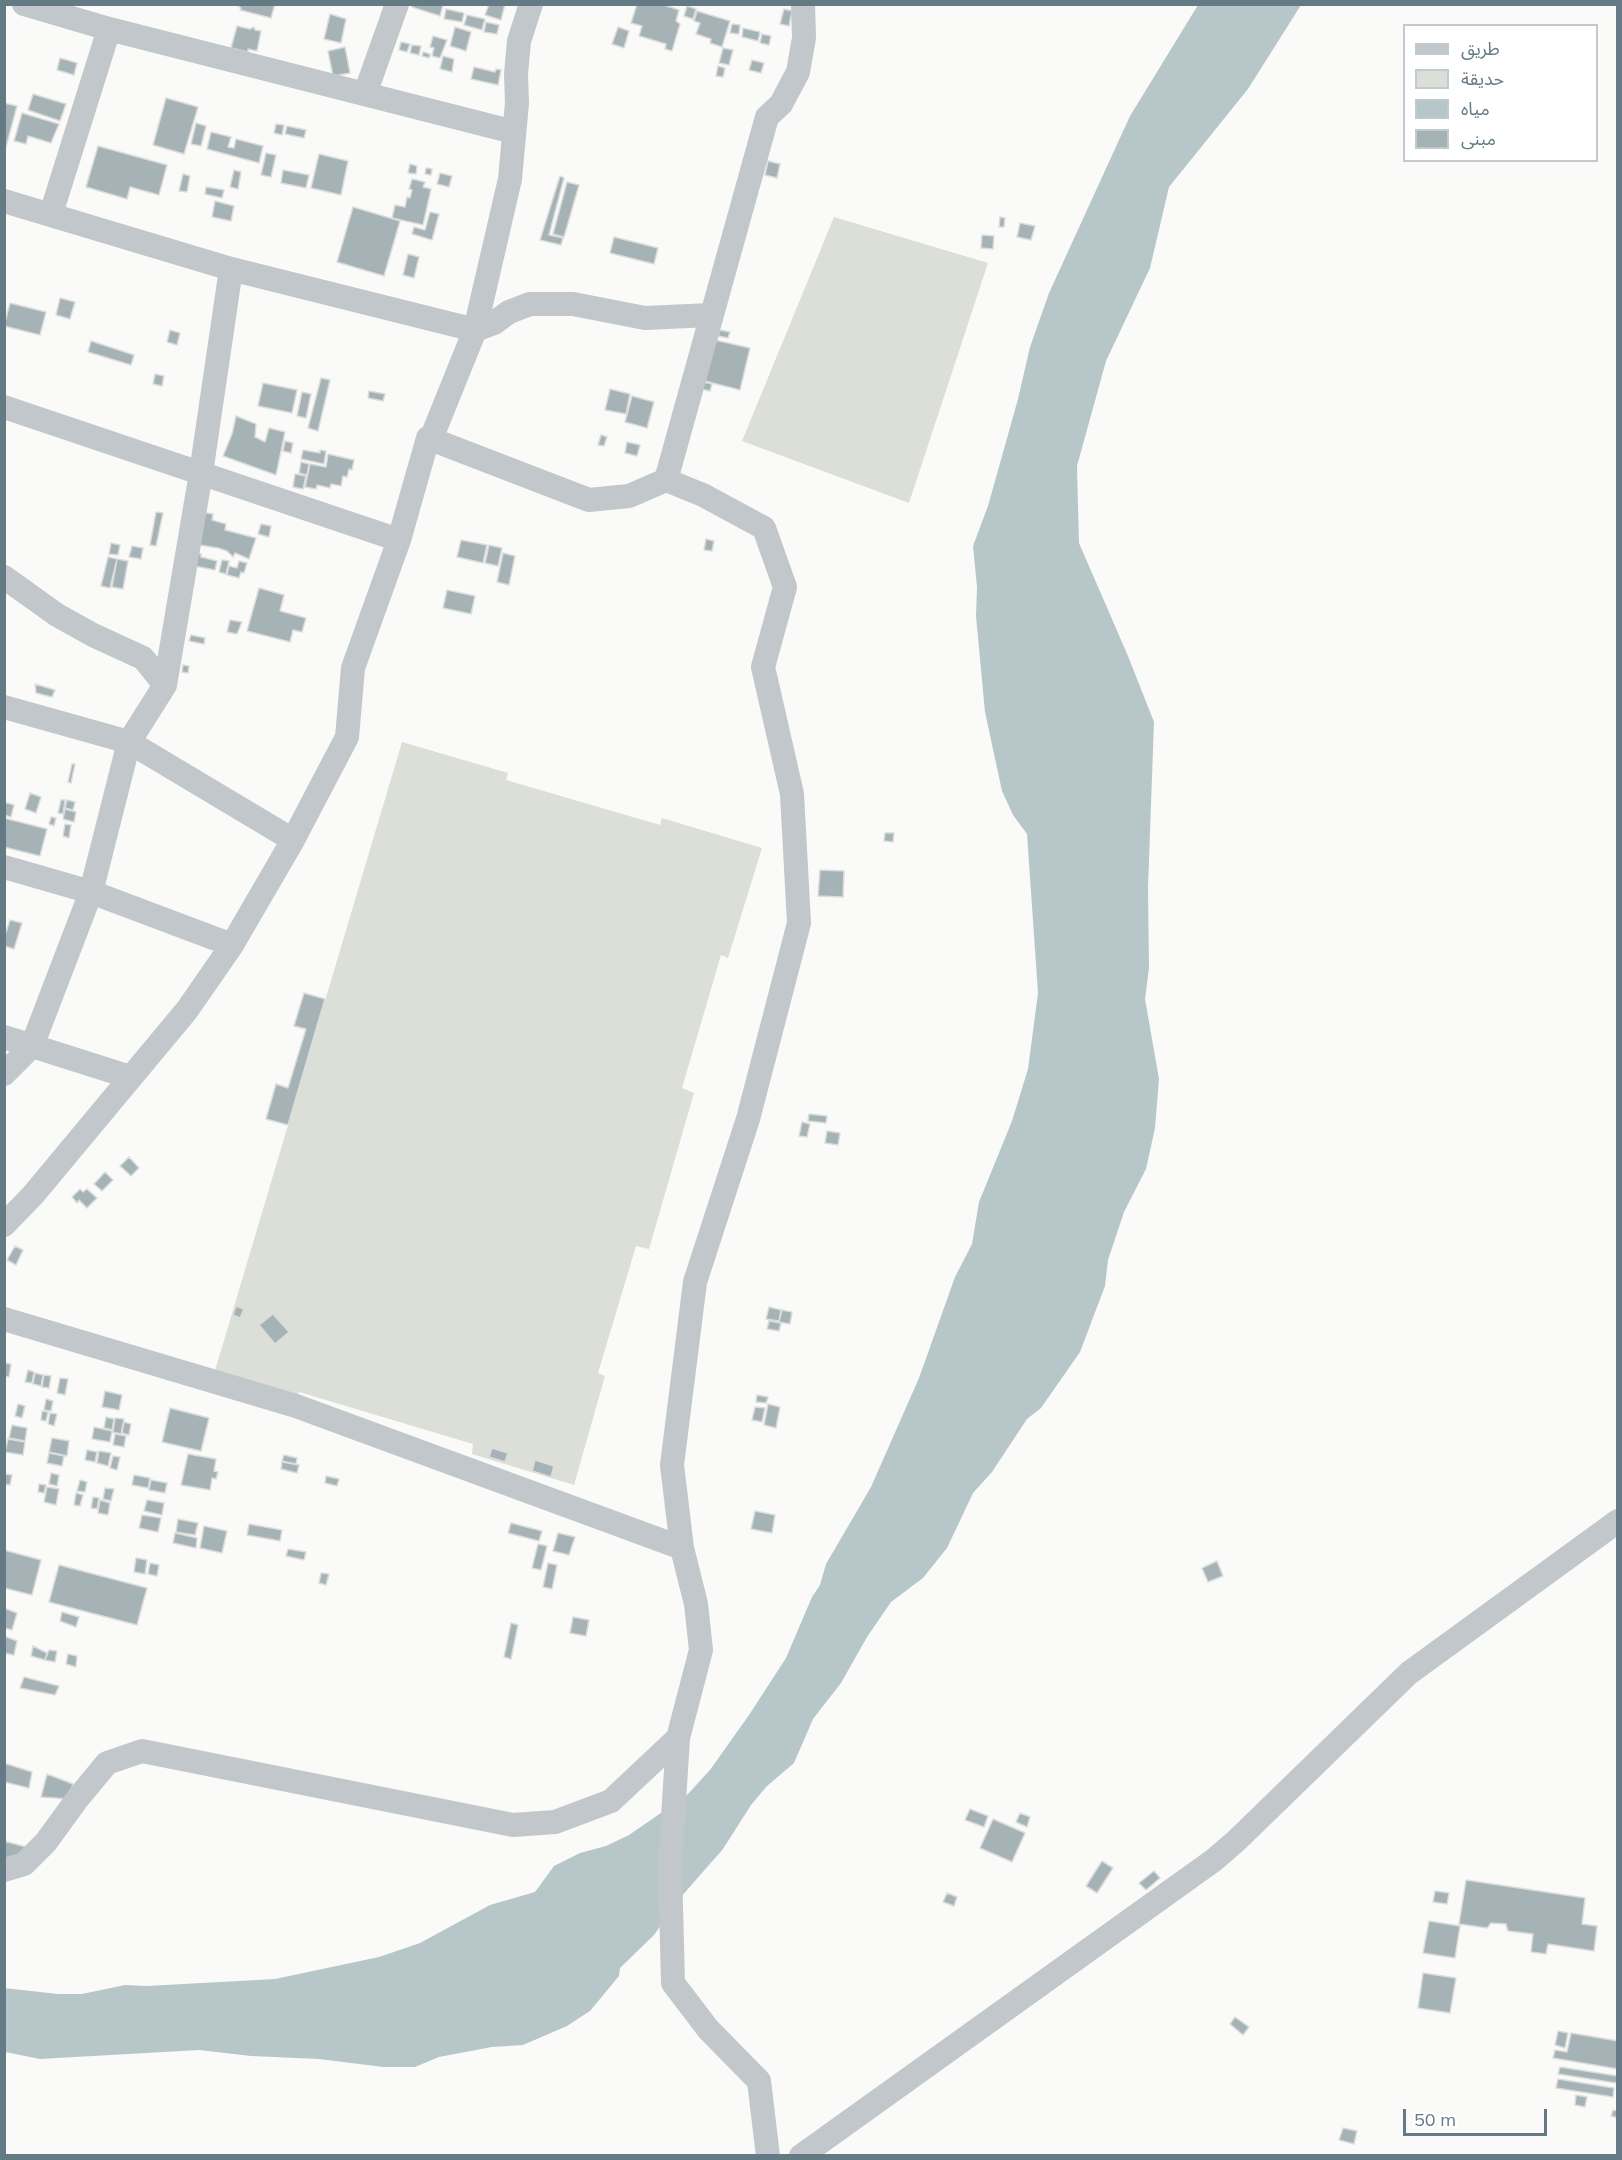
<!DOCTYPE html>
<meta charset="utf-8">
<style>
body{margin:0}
#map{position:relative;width:1622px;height:2160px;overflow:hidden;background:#fafaf8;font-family:Mulish,"Noto Sans Arabic",sans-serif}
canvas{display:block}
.frame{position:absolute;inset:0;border:6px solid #647a84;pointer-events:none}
.legend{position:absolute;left:1403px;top:24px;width:195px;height:138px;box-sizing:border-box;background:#fff;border:2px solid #c1cace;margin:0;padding:8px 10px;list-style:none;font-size:18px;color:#647a84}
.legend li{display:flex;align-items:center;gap:12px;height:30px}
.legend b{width:30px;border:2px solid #c1cace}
.scale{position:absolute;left:1403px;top:2109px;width:144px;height:27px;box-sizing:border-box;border:3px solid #647a84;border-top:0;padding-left:8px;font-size:18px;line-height:21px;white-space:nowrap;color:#647a84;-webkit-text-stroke:4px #fff;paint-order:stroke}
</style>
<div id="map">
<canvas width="1622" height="2160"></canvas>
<div class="frame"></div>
<ul class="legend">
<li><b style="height:8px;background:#c1c7ca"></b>طريق</li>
<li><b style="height:16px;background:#dbdfd7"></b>حديقة</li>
<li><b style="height:16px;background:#b7c7c9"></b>مياه</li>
<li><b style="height:16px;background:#a5b2b6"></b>مبنى</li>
</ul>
<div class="scale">50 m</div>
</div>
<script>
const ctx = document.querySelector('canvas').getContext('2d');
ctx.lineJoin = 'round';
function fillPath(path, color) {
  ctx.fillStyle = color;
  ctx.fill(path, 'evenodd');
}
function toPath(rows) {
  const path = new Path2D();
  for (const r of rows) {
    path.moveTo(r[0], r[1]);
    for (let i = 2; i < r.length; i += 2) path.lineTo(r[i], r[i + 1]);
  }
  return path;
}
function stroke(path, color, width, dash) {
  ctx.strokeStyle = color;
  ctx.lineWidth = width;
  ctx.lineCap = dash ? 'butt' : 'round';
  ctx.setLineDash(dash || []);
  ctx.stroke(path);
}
const green = toPath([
 [834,217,988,263,909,503,742,441],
 [402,742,508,773,506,780,660,825,662,818,762,848,728,958,721,955,682,1088,694,1093,649,1249,636,1246,598,1373,605,1376,574,1485,472,1454,473,1444,299,1392,297,1399,214,1374]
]);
const water = toPath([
 [1198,5,1301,5,1248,89,1169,187,1150,268,1106,361,1077,466,1079,543,1128,656,1154,722,1148,888,1149,968,1145,999,1159,1079,1155,1128,1146,1169,1124,1212,1108,1260,1105,1286,1080,1352,1041,1408,1027,1419,992,1472,973,1493,947,1548,923,1578,891,1602,867,1637,841,1683,813,1719,794,1763,767,1786,751,1805,723,1849,680,1898,654,1935,620,1968,619,1976,590,2011,567,2026,523,2045,492,2047,439,2057,415,2067,383,2067,319,2059,251,2056,199,2050,40,2059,5,2052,4,1988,58,1994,82,1994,125,1985,147,1986,275,1979,379,1957,420,1943,490,1905,535,1892,554,1866,580,1853,606,1846,629,1835,687,1795,710,1770,749,1715,786,1658,812,1597,820,1585,826,1564,871,1487,919,1378,955,1277,972,1244,979,1202,1012,1121,1028,1069,1038,993,1027,834,1013,815,1002,791,985,712,976,616,977,587,973,546,988,506,1018,399,1030,347,1049,293,1130,116]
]);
const building = toPath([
 [235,4,275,4,271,18,240,10,241,8,235,4],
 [413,4,440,4,443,5,440,16,412,7,413,4],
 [489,4,505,4,501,20,485,15,489,4],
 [637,4,661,4,679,10,676,21,680,24,672,51,665,49,666,44,639,36,642,26,631,23,637,4],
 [687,6,696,9,693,19,684,16,687,6],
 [446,9,464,13,462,22,444,19,446,9],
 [784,9,792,11,789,26,780,24,784,9],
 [697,11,730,21,722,47,710,43,711,39,696,34,700,23,694,21,697,11],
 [330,14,346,19,341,43,324,39,330,14],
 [467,15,485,19,482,30,464,25,467,15],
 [486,22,499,25,497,34,484,32,486,22],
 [732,24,740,25,739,34,730,33,732,24],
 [237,26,250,29,254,27,255,30,261,31,257,51,248,49,248,52,231,48,237,26],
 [455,27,471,32,466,51,450,46,455,27],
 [618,27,629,31,624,48,612,44,618,27],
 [743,28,760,32,758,41,742,37,743,28],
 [762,34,771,36,769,45,760,43,762,34],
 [433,36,447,40,440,58,432,56,434,48,430,47,433,36],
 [401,42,410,44,407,52,399,50,401,42],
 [412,45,421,46,419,55,410,53,412,45],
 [345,47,350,73,333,76,328,51,345,47],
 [723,48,733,50,729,65,719,63,723,48],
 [423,52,430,54,429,58,422,56,423,52],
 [443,56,454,59,452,72,440,69,443,56],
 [60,58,77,63,74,75,57,70,60,58],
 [752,60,764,63,761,73,749,70,752,60],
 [718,66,725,68,723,77,716,76,718,66],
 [474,67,495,72,496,69,501,70,498,85,471,79,474,67],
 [33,94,66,104,60,121,28,110,33,94],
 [166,98,198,107,184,154,153,145,166,98],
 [4,103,17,106,6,147,4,147,4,103],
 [22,113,59,124,51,143,28,136,26,144,14,141,22,113],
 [196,123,206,126,201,146,191,144,196,123],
 [276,124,284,125,282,135,274,133,276,124],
 [287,126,306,130,304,138,285,134,287,126],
 [211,132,231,137,228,147,234,148,236,139,263,146,259,163,207,149,211,132],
 [98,146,167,165,159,195,130,187,127,199,86,187,98,146],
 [266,153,276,155,271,177,261,175,266,153],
 [319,154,348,161,341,195,311,188,319,154],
 [768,161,780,164,777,178,765,175,768,161],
 [410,164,417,166,416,174,408,173,410,164],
 [426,168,432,169,431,175,425,174,426,168],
 [234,170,241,172,238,189,230,187,234,170],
 [283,170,309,175,306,188,281,183,283,170],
 [440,173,452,176,449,187,437,184,440,173],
 [183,174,190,176,187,192,179,191,183,174],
 [560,176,564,178,549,235,563,238,561,245,540,240,560,176],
 [412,179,425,182,423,187,431,189,423,225,392,218,395,205,405,207,407,197,410,198,412,190,409,189,412,179],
 [567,182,579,185,564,237,553,234,567,182],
 [206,187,224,190,222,198,205,194,206,187],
 [215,201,234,206,231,221,212,217,215,201],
 [353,207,400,221,384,276,337,262,353,207],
 [430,212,439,214,432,240,412,234,414,227,425,230,430,212],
 [1000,217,1005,218,1004,227,999,227,1000,217],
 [1020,223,1035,226,1031,240,1017,237,1020,223],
 [982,235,994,236,993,249,981,248,982,235],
 [614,237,658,248,654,264,610,253,614,237],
 [408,254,419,257,414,278,403,275,408,254],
 [60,298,75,302,70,319,56,315,60,298],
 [10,303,46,312,40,335,4,326,10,303],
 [170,330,180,333,177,345,167,342,170,330],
 [720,330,730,332,728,338,718,336,720,330],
 [715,340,750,348,740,390,705,381,715,340],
 [91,341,134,355,131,365,88,352,91,341],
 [155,374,164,376,162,386,153,384,155,374],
 [321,378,330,380,318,431,308,428,321,378],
 [703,382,712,384,710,391,701,389,703,382],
 [263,383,297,390,292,413,258,406,263,383],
 [610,389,630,394,626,414,605,410,610,389],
 [369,391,385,394,383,401,368,398,369,391],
 [302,392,311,394,306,418,297,416,302,392],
 [632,396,654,402,647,428,625,422,632,396],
 [236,416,256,424,255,437,265,442,269,428,285,432,276,475,223,456,232,434,236,416],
 [601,435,607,437,604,446,598,445,601,435],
 [285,441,293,443,291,453,283,451,285,441],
 [627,442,640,445,637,456,625,453,627,442],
 [303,450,320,453,320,450,326,451,324,464,301,459,303,450],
 [328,454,354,460,352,470,349,469,347,477,343,476,341,486,331,484,330,488,317,485,316,489,305,487,310,464,326,467,328,454],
 [301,462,309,464,307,475,299,473,301,462],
 [295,474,306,476,303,489,293,487,295,474],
 [156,512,163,513,156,546,150,545,156,512],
 [200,512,213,514,212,520,226,524,225,530,256,538,249,559,235,553,233,557,227,551,218,548,193,544,200,512],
 [261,524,271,526,269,537,258,534,261,524],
 [706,539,714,541,712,551,704,550,706,539],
 [461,540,487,545,483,563,457,557,461,540],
 [111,543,120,545,118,555,109,554,111,543],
 [489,545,502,548,498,566,485,563,489,545],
 [132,546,143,548,141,559,129,557,132,546],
 [192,551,201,554,201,557,217,561,215,570,189,565,192,551],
 [503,553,515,556,509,585,497,582,503,553],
 [108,557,117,559,110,588,101,586,108,557],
 [117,559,128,561,123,589,112,587,117,559],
 [222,560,229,561,226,574,219,572,222,560],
 [239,561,247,563,244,573,241,572,239,578,227,575,229,566,237,568,239,561],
 [259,588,284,595,280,611,306,618,302,632,293,630,290,642,247,631,259,588],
 [447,590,475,596,471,614,443,608,447,590],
 [230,620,242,622,237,634,227,632,230,620],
 [191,635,205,638,204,644,189,641,191,635],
 [183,665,189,666,188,673,182,672,183,665],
 [35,684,55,690,52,697,36,693,35,684],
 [72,764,75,764,71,783,68,782,72,764],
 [30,793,41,797,36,813,25,809,30,793],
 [61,800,65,800,63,814,58,813,61,800],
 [67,800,75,802,73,810,65,808,67,800],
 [4,802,14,805,11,817,4,815,4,802],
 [65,809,76,812,74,822,63,819,65,809],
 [51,817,56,818,54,826,49,824,51,817],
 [4,818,47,829,40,856,4,847,4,818],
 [65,824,71,825,69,838,63,836,65,824],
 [885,833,894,833,893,842,884,841,885,833],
 [820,870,844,871,843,897,818,896,820,870],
 [10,920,22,923,14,949,4,946,4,938,10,920],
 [304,993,325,999,288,1125,266,1119,276,1084,288,1088,306,1029,294,1026,304,993],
 [809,1114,827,1116,826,1123,808,1121,809,1114],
 [802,1122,810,1124,807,1137,799,1136,802,1122],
 [827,1131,840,1133,838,1145,825,1143,827,1131],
 [129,1157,139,1168,131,1176,120,1166,129,1157],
 [105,1172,113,1180,102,1191,94,1184,105,1172],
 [80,1189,83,1192,87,1189,97,1198,87,1208,79,1200,77,1203,72,1197,80,1189],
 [15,1246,23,1250,16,1265,7,1260,15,1246],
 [236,1306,244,1309,240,1318,233,1315,236,1306],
 [769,1307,781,1310,779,1321,766,1319,769,1307],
 [782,1310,792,1312,790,1324,779,1322,782,1310],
 [273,1314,289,1332,275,1344,259,1325,273,1314],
 [769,1321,781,1323,779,1331,767,1329,769,1321],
 [4,1363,11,1364,9,1377,4,1376,4,1363],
 [28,1370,34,1372,32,1383,25,1382,28,1370],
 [35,1373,43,1375,41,1386,33,1384,35,1373],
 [44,1375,51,1376,49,1388,42,1387,44,1375],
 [60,1378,68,1379,65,1395,57,1393,60,1378],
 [105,1391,122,1395,119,1410,102,1407,105,1391],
 [757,1395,768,1397,766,1403,756,1402,757,1395],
 [46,1399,53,1401,51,1411,44,1410,46,1399],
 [18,1404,25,1406,22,1418,15,1416,18,1404],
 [768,1404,780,1407,776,1428,764,1425,768,1404],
 [755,1407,765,1408,762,1422,752,1420,755,1407],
 [170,1408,209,1418,201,1451,162,1442,170,1408],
 [42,1411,48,1412,46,1421,41,1420,42,1411],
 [50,1413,57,1414,54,1426,48,1424,50,1413],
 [106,1417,114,1419,112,1430,104,1428,106,1417],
 [115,1418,124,1419,121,1434,113,1432,115,1418],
 [124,1422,131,1424,129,1435,122,1433,124,1422],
 [12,1425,27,1428,25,1441,9,1438,12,1425],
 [94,1427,112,1431,110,1442,92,1439,94,1427],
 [115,1434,126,1436,124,1447,113,1445,115,1434],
 [52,1438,69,1441,67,1456,49,1452,52,1438],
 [8,1439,25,1442,23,1455,5,1452,8,1439],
 [492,1448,508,1453,505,1462,489,1457,492,1448],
 [87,1450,97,1452,95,1462,85,1460,87,1450],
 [99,1451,111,1453,108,1466,97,1463,99,1451],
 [49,1453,64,1456,62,1466,47,1463,49,1453],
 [188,1454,216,1459,214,1471,218,1472,216,1479,212,1478,210,1490,181,1485,188,1454],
 [284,1455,297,1458,296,1464,282,1461,284,1455],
 [113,1456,120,1457,117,1470,110,1468,113,1456],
 [535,1460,554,1466,551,1477,532,1471,535,1460],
 [282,1462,299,1465,297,1473,281,1469,282,1462],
 [51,1473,59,1475,57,1486,49,1484,51,1473],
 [5,1474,12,1475,10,1485,4,1484,5,1474],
 [134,1475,150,1478,148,1488,132,1485,134,1475],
 [326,1476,339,1479,337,1486,325,1483,326,1476],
 [80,1480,87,1482,85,1492,77,1491,80,1480],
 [151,1480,167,1483,165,1493,149,1490,151,1480],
 [39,1484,46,1485,44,1493,38,1492,39,1484],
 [47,1487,59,1489,56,1505,44,1502,47,1487],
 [105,1488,114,1489,111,1501,103,1499,105,1488],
 [76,1493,83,1495,80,1506,74,1505,76,1493],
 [93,1497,99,1498,97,1509,91,1508,93,1497],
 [100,1500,110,1503,108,1515,98,1513,100,1500],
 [147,1500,164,1503,162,1515,144,1511,147,1500],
 [755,1511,775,1515,772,1533,751,1529,755,1511],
 [142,1515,161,1518,158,1532,139,1528,142,1515],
 [178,1519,198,1523,195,1535,176,1532,178,1519],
 [511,1523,542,1531,539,1541,508,1533,511,1523],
 [249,1524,282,1530,280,1541,247,1535,249,1524],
 [204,1526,227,1531,222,1553,200,1548,204,1526],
 [175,1533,197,1538,196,1548,173,1543,175,1533],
 [558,1533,575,1537,569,1555,553,1551,558,1533],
 [538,1544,547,1546,541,1570,532,1568,538,1544],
 [288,1549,306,1552,304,1560,286,1556,288,1549],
 [4,1550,41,1560,32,1595,4,1588,4,1550],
 [136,1558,147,1560,145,1574,134,1572,136,1558],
 [1217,1561,1223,1576,1208,1582,1202,1568,1217,1561],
 [150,1563,159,1565,157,1576,148,1574,150,1563],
 [548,1563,557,1565,552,1589,543,1587,548,1563],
 [59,1565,147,1588,137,1625,49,1602,59,1565],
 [321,1573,329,1574,326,1585,319,1583,321,1573],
 [4,1608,17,1613,12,1630,4,1628,4,1608],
 [62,1612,79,1617,76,1627,60,1621,62,1612],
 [573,1617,589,1620,586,1636,570,1633,573,1617],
 [511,1623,518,1625,511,1659,504,1657,511,1623],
 [4,1636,17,1641,14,1655,4,1653,4,1636],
 [33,1646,47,1653,45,1660,31,1656,33,1646],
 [49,1650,57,1651,55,1662,45,1660,49,1650],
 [68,1654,77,1656,76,1667,66,1664,68,1654],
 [24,1677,59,1686,55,1695,20,1688,24,1677],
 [4,1763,32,1772,29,1788,4,1782,4,1763],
 [47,1774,73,1784,68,1799,41,1797,47,1774],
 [970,1809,988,1816,984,1827,965,1820,970,1809],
 [1020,1813,1030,1817,1027,1827,1016,1822,1020,1813],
 [993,1819,1025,1833,1012,1862,980,1848,993,1819],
 [4,1841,26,1847,24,1864,4,1859,4,1841],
 [1102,1861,1113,1868,1097,1893,1086,1886,1102,1861],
 [1154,1871,1160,1878,1146,1890,1139,1883,1154,1871],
 [1466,1880,1585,1898,1582,1924,1597,1926,1594,1951,1548,1944,1546,1954,1531,1952,1533,1934,1508,1931,1506,1924,1491,1923,1487,1928,1459,1924,1466,1880],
 [1435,1891,1449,1893,1447,1904,1433,1902,1435,1891],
 [947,1893,957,1897,954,1906,943,1902,947,1893],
 [1429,1921,1460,1926,1455,1958,1423,1953,1429,1921],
 [1423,1973,1456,1978,1450,2013,1418,2008,1423,1973],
 [1235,2017,1249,2027,1243,2035,1230,2024,1235,2017],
 [1558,2031,1568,2033,1565,2048,1555,2045,1558,2031],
 [1571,2033,1618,2041,1618,2069,1553,2058,1555,2050,1567,2052,1571,2033],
 [1560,2067,1618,2076,1616,2083,1558,2074,1560,2067],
 [1558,2079,1614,2088,1613,2097,1556,2088,1558,2079],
 [1576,2095,1587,2097,1585,2107,1575,2105,1576,2095],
 [1613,2110,1618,2111,1618,2118,1611,2116,1613,2110],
 [1343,2128,1357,2131,1354,2144,1339,2140,1343,2128]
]);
const minor = toPath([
 [24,4,109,29,514,132],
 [365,94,397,4],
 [4,201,231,269,475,330,494,323,509,312,530,304,573,304,645,318,711,315],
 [51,214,109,29],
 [4,407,399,540],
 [428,438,589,500,629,496,666,480,767,117,781,104,798,72,804,38,803,4],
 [4,577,57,615,93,635,143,658,165,685],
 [4,707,129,742,293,840],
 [4,867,91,892,232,945],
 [4,1037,130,1077],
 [4,1074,32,1046,91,892,129,742,165,685,201,473,231,269],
 [4,1225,33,1195,187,1010,232,945,293,840,347,737,353,668,399,540,428,438,431,439,475,330,510,179,517,103,516,74,519,41,531,4],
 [4,1319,296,1406,682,1548],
 [678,1738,670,1866,673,1983,708,2029,759,2081,768,2156],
 [4,1870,24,1864,46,1842,78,1798,107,1763,142,1751,513,1825,555,1822,611,1801,678,1738,701,1650,696,1604,682,1548,672,1465,695,1282,748,1119,799,923,792,794,763,667,785,587,764,528,703,495,666,480],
 [801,2156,1214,1860,1236,1841,1409,1673,1618,1521]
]);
fillPath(green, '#dbdfd7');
fillPath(water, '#b7c7c9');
fillPath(building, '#a5b2b6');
stroke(building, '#dcdcda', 1.5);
stroke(minor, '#c1c7ca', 24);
</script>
